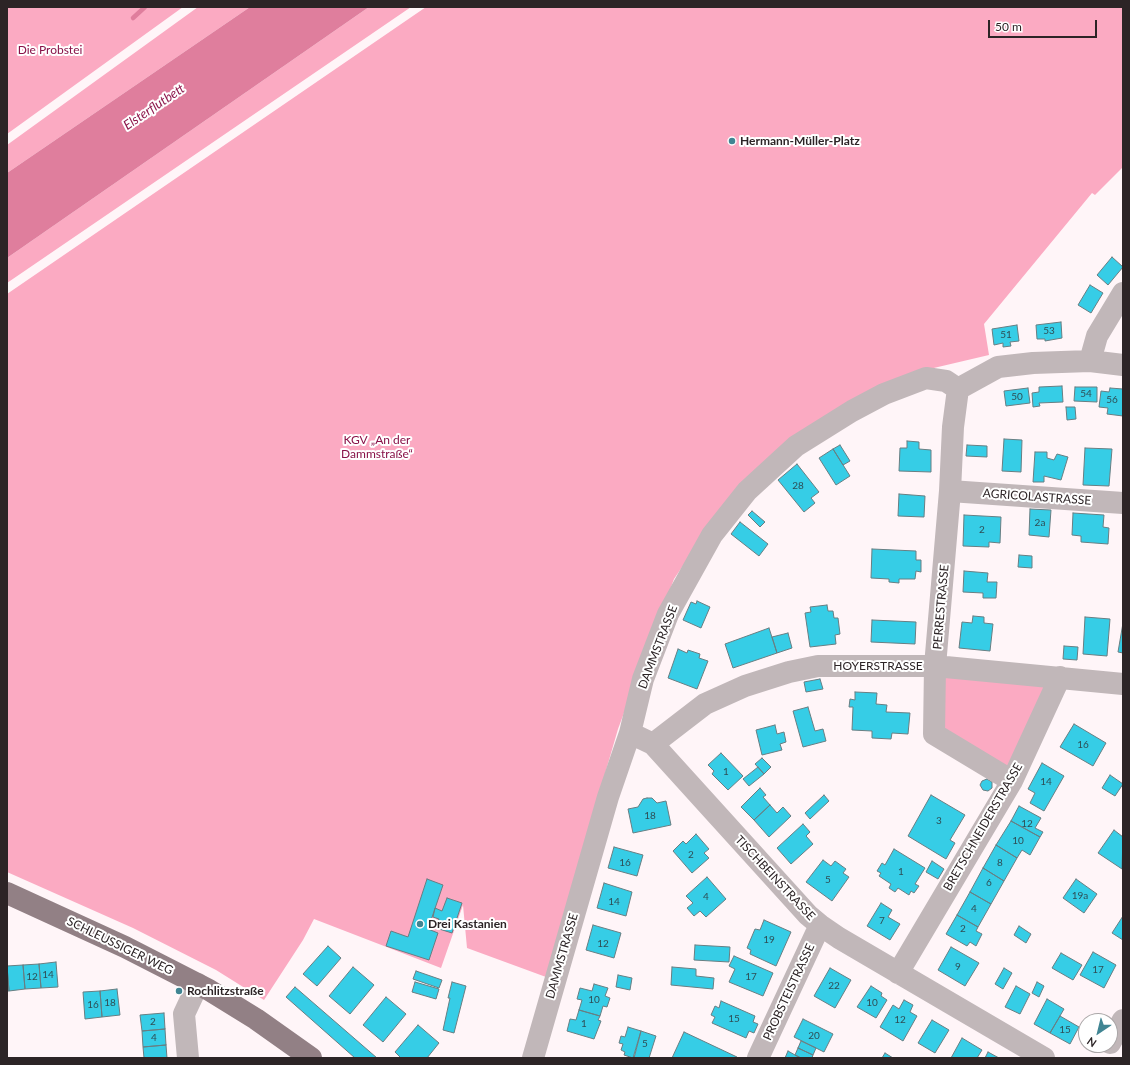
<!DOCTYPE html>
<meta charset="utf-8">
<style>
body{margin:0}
#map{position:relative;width:1130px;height:1065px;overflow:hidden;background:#fff5f8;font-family:Lato,sans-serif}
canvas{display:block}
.frame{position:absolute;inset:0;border:8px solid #2c2426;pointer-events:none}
.north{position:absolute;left:1078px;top:1013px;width:40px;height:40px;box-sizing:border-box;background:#fff;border:1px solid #aba7a8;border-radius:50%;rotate:215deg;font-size:11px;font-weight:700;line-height:16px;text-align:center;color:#2c2426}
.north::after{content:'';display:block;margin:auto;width:14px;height:18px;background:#408593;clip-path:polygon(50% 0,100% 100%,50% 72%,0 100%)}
.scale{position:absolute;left:988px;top:20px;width:109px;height:18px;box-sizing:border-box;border:2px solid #2c2426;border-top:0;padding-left:5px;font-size:12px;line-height:14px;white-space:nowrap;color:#2c2426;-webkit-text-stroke:3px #fff;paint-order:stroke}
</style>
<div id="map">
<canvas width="1130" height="1065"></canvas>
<div class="frame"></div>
<div class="north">N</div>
<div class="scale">50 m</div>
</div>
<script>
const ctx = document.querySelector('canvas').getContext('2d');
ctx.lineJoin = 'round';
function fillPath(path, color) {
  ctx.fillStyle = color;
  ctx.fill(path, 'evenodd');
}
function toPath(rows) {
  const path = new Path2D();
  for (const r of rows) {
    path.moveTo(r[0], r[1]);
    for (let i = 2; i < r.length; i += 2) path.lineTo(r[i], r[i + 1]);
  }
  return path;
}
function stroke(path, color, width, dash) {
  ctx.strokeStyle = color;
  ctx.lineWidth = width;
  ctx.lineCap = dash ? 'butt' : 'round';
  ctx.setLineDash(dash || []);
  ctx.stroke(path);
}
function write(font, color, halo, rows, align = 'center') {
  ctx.font = font + ' Lato,sans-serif';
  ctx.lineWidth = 4;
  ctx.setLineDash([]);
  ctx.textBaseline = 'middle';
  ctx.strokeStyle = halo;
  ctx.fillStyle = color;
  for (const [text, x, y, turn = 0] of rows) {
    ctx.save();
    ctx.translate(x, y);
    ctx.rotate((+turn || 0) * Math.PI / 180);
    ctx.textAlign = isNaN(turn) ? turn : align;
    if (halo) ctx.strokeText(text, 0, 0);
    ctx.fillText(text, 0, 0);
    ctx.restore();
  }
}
const green = toPath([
 [7,7,183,7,7,134],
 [198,7,250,7,7,173,7,145],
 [369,7,411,7,7,283,7,258],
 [426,7,1123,7,1123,167,1095,195,1092,193,984,324,989,355,921,371,725,503,674,579,618,729,546,977,467,948,463,905,441,968,314,919,303,940,264,1000,216,970,133,928,7,872,7,294],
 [935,666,1060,677,1012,781,934,734]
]);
const water = toPath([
 [250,7,369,7,7,258,7,173]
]);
const stream = toPath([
 [133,18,145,7]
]);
const building = toPath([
 [1112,257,1123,267,1108,285,1097,275,1112,257],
 [1090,285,1103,293,1091,313,1078,305,1090,285],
 [1061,322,1062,338,1045,341,1045,339,1037,339,1036,325,1061,322],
 [1017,325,1019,341,1010,342,1011,346,1003,347,1003,343,994,345,992,329,1017,325],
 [1062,386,1063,402,1039,403,1040,406,1033,407,1032,393,1039,392,1039,387,1062,386],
 [1075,387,1097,387,1097,402,1074,401,1075,387],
 [1028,388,1030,403,1006,406,1004,391,1028,388],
 [1110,388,1123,389,1123,416,1107,414,1108,408,1099,407,1101,391,1109,392,1110,388],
 [1066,407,1075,407,1076,419,1067,420,1066,407],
 [1004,439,1022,440,1021,472,1002,471,1004,439],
 [907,441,919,442,919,449,931,450,931,472,899,471,900,448,907,448,907,441],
 [840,445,850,461,843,465,833,449,840,445],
 [967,445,987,446,987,457,966,456,967,445],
 [1085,448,1112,449,1109,486,1083,485,1085,448],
 [833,449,850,476,836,485,819,458,833,449],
 [1035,452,1047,452,1047,458,1054,460,1057,454,1068,457,1061,480,1044,476,1044,482,1033,482,1035,452],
 [797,464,819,492,811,498,815,503,804,512,778,480,797,464],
 [899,494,925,496,924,517,898,516,899,494],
 [1030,509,1051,510,1049,537,1029,535,1030,509],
 [752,511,765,522,760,527,748,515,752,511],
 [1073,513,1104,515,1103,527,1109,528,1108,544,1081,542,1081,536,1072,535,1073,513],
 [964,515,1001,517,1000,543,989,542,989,547,963,546,964,515],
 [740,522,768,544,759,556,731,534,740,522],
 [872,549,916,551,916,560,921,560,921,572,916,571,915,579,899,579,899,583,889,582,889,579,871,578,872,549],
 [1019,555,1032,556,1032,568,1018,567,1019,555],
 [964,571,988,573,987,582,997,582,996,598,983,598,983,593,963,592,964,571],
 [697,601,710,607,701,628,683,620,691,602,696,604,697,601],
 [827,605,828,611,833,611,834,618,838,618,840,634,835,635,836,644,810,647,805,613,811,612,810,607,827,605],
 [973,616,984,617,984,623,993,624,990,651,959,648,962,622,972,623,973,616],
 [1085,617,1110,619,1107,656,1083,654,1085,617],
 [872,620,916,622,915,644,871,642,872,620],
 [1123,623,1123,653,1118,652,1123,623],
 [769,628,777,653,733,668,725,644,769,628],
 [788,633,792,648,777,653,772,637,788,633],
 [1064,646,1078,647,1077,660,1063,659,1064,646],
 [678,649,687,653,688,650,700,654,699,658,708,661,697,689,668,678,678,649],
 [820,679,823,689,806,692,804,682,820,679],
 [855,692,877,693,876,704,887,705,886,712,910,713,908,734,892,733,891,739,872,738,872,731,852,730,853,707,849,707,850,699,855,700,855,692],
 [808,707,815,731,823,729,826,741,803,747,793,711,808,707],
 [1074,724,1106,743,1093,766,1060,747,1074,724],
 [775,725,777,734,784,732,786,742,780,744,782,750,762,755,756,730,775,725],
 [721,753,743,776,728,790,712,774,714,771,708,765,721,753],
 [762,758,771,767,764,774,755,764,762,758],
 [1042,763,1064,776,1044,811,1030,803,1035,793,1028,789,1042,763],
 [758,767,764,774,749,786,743,779,758,767],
 [1110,775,1123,784,1115,796,1102,788,1110,775],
 [987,779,992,782,992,788,988,791,983,790,980,785,982,781,987,779],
 [760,788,766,795,763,797,770,805,754,820,741,807,760,788],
 [824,795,829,801,810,819,805,813,824,795],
 [931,795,965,815,950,840,955,843,946,859,908,836,931,795],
 [647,798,652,798,657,803,666,801,671,825,633,833,628,809,638,807,643,799,647,798],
 [770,805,777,813,783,807,791,816,769,837,754,820,770,805],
 [1019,806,1041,818,1035,828,1043,832,1040,837,1011,821,1019,806],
 [1011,821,1040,837,1030,855,1022,850,1017,858,996,845,1011,821],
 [803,824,810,832,806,836,813,844,791,864,777,848,803,824],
 [1114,830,1123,837,1122,869,1098,853,1114,830],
 [696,834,709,849,704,853,709,858,692,873,673,851,683,841,686,844,696,834],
 [996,845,1017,858,1004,881,983,868,996,845],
 [614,847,643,855,637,876,608,868,614,847],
 [894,849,925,868,915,884,919,886,914,893,911,891,909,895,898,888,895,892,889,888,891,884,879,876,881,873,877,871,882,863,885,865,894,849],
 [823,860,831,866,835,861,846,869,843,873,849,877,832,901,806,882,823,860],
 [932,861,944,869,938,879,926,872,932,861],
 [983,868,1004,881,991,904,970,892,983,868],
 [707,877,726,899,706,917,700,911,694,916,687,908,693,903,686,896,707,877],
 [427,879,443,885,428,929,438,933,429,960,386,946,391,931,408,937,427,879],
 [1076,879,1097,894,1084,913,1063,898,1076,879],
 [604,883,632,892,626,916,597,908,604,883],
 [970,892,991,904,978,927,957,915,970,892],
 [447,898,462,903,452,933,436,928,439,919,433,917,435,908,442,911,447,898],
 [881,903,892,910,888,917,900,924,890,940,867,926,881,903],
 [957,915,978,927,976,931,982,934,976,946,970,942,967,946,946,934,957,915],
 [1123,916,1123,940,1112,933,1123,916],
 [764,920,791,932,776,966,750,954,751,950,747,948,755,929,760,930,764,920],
 [593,925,621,933,614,958,586,950,593,925],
 [1019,926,1031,934,1026,943,1014,935,1019,926],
 [695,945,730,947,729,962,694,960,695,945],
 [328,946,341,958,317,986,303,974,328,946],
 [951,947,979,963,965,986,938,970,951,947],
 [1093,952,1116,965,1104,988,1080,975,1093,952],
 [1061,953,1082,965,1073,980,1052,968,1061,953],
 [734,956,773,973,763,996,729,982,735,969,729,966,734,956],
 [56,962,58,987,41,988,39,964,56,962],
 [39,964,41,988,25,989,23,965,39,964],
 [23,965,25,989,9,991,7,966,23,965],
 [7,966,9,991,7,991,7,966],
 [353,967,374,985,350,1014,329,996,353,967],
 [672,967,696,969,696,976,714,978,713,989,671,985,672,967],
 [830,968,851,980,835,1008,814,996,830,968],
 [1004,968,1012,973,1003,989,995,984,1004,968],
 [416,971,442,980,439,988,413,979,416,971],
 [618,975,632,978,630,990,616,987,618,975],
 [415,982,439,989,436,999,412,992,415,982],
 [452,982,466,986,454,1033,443,1030,450,998,448,998,452,982],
 [1037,982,1044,986,1039,997,1032,993,1037,982],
 [594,984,608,988,605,996,610,998,607,1007,603,1006,600,1016,579,1010,582,1000,577,999,580,988,592,991,594,984],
 [871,986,882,993,881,996,887,1000,876,1018,857,1007,871,986],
 [1016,986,1030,994,1020,1014,1005,1007,1016,986],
 [295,987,377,1058,355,1058,286,997,295,987],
 [117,989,120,1015,102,1017,100,991,117,989],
 [100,991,102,1017,85,1019,83,992,100,991],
 [386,997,406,1014,383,1042,363,1025,386,997],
 [1047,999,1064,1009,1050,1033,1034,1024,1047,999],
 [904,1000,913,1005,910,1012,917,1016,903,1041,880,1027,893,1005,899,1009,904,1000],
 [721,1001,755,1016,753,1022,758,1024,754,1033,749,1031,746,1038,712,1023,715,1017,711,1015,715,1006,719,1008,721,1001],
 [579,1010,600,1016,598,1020,601,1021,594,1039,567,1031,570,1019,576,1020,579,1010],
 [164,1013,165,1029,142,1031,140,1015,164,1013],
 [1060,1016,1079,1027,1070,1044,1050,1033,1060,1016],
 [803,1019,833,1034,824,1052,794,1037,803,1019],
 [932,1020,949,1030,935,1053,918,1043,932,1020],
 [418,1025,439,1043,427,1058,401,1058,395,1052,418,1025],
 [628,1027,641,1031,633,1058,624,1055,625,1052,621,1050,623,1044,619,1043,621,1036,625,1037,628,1027],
 [165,1029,166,1045,143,1047,142,1031,165,1029],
 [641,1031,656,1036,649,1058,634,1058,641,1031],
 [684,1032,737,1057,737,1058,672,1058,684,1032],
 [962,1038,982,1050,977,1058,951,1058,962,1038],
 [801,1041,816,1048,813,1055,798,1048,801,1041],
 [166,1045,167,1058,144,1058,143,1047,166,1045],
 [798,1048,813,1055,812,1058,801,1058,795,1055,798,1048],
 [788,1051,795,1055,801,1058,785,1058,788,1051],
 [988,1052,999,1058,985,1058,988,1052],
 [885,1053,893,1058,882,1058,885,1053]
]);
const minor = toPath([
 [1090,361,1097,336,1123,293],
 [958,389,953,427,950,491,935,666,934,734,1012,781],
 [958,389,998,367,1033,363,1090,361,1123,365],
 [950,491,1123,503],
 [630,733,653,744,808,915,820,925,839,938,1044,1058],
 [653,744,705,704,745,686,789,672,818,666,935,666,1123,684],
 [898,973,1012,781,1060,677],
 [1110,1043,1123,1020],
 [188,1058,184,1014,198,984],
 [533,1058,608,797,630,733,643,679,668,614,712,535,747,491,796,446,852,411,884,394,926,378,946,381,958,389],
 [758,1058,820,925]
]);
const major = toPath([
 [7,893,125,947,209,990,256,1019,311,1058]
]);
const markers = [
 [732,141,4,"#408593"],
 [420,924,4,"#408593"],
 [179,991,4,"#408593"]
];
const numberNames = [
 ["53",1049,331],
 ["51",1006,335],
 ["54",1086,394],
 ["50",1017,397],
 ["56",1112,400],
 ["28",798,486],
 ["2a",1040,523],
 ["2",982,530],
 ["16",1083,745],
 ["1",726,772],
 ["14",1046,782],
 ["18",650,816],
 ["3",939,821],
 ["12",1027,824],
 ["10",1018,841],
 ["2",691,855],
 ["16",625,863],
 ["8",1000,863],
 ["1",901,872],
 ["5",828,880],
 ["6",989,883],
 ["19a",1080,896],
 ["4",706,897],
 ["14",614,902],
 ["4",974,909],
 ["7",882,921],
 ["2",963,929],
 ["19",769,940],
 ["12",603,944],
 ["9",958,967],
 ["17",1098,970],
 ["14",48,975],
 ["12",32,977],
 ["17",751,977],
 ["22",834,986],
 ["10",594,1000],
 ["18",110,1003],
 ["10",872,1003],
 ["16",93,1005],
 ["15",734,1019],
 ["12",900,1020],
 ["2",153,1022],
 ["1",584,1024],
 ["15",1065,1030],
 ["20",814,1036],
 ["4",154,1038],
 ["5",645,1044]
];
const parkNames = [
 ["Die Probstei",50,50],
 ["KGV „An der",377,440],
 ["Dammstraße“",377,454]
];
const poiNames = [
 ["Hermann-Müller-Platz",740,141],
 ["Drei Kastanien",428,924],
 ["Rochlitzstraße",187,991]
];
const streetNames = [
 ["AGRICOLASTRASSE",1037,497,4],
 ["PERRESTRASSE",941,607,-85],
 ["DAMMSTRASSE",658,647,-69],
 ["HOYERSTRASSE",878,666],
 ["BRETSCHNEIDERSTRASSE",983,827,-60],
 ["TISCHBEINSTRASSE",775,878,47],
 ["SCHLEUSSIGER WEG",120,946,26],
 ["DAMMSTRASSE",562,956,-74],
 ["PROBSTEISTRASSE",789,992,-65]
];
const waterNames = [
 ["Elsterflutbett",154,107,-34]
];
fillPath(green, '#fbaac2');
fillPath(water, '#df7e9d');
stroke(stream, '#df7e9d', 4.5);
fillPath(building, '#36cde6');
stroke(building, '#687e82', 1);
stroke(minor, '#c1b7b9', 22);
stroke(major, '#928085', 22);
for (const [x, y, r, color] of markers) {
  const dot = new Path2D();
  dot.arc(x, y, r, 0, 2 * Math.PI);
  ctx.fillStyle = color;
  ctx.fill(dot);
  stroke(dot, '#fff', 1.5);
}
write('10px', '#2e4e56', null, numberNames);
write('12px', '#881248', '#fff', parkNames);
write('bold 12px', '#2c2426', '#fff', poiNames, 'left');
write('12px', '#2c2426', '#fff', streetNames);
write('italic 13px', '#8e194d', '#fff', waterNames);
</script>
